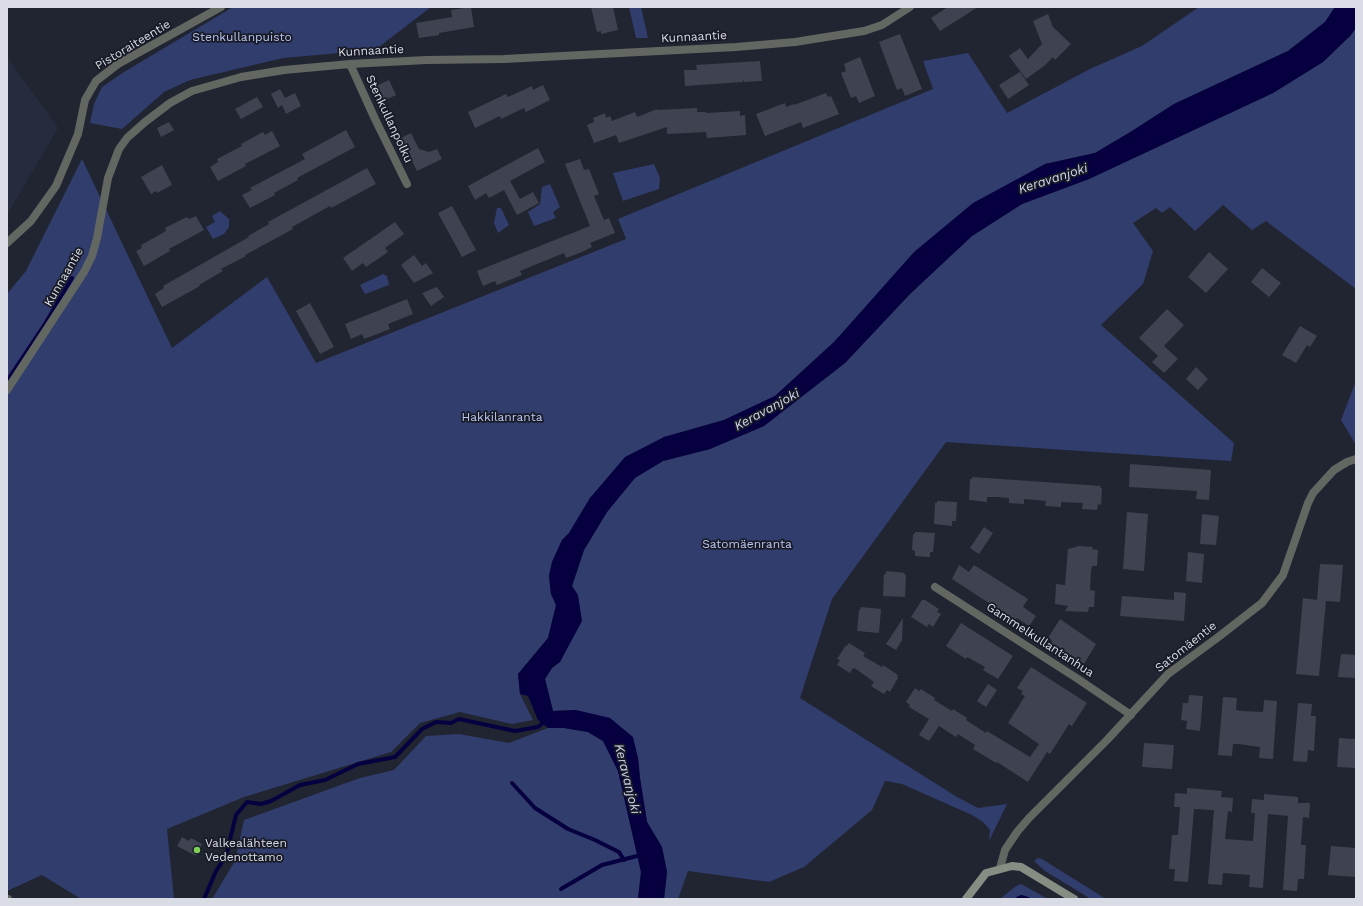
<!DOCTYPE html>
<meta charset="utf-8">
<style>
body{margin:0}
#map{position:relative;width:1363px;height:906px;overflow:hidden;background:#212531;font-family:"Work Sans",sans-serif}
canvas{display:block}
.frame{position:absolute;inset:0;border:8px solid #d9dce4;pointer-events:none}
</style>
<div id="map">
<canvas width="1363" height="906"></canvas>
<div class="frame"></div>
</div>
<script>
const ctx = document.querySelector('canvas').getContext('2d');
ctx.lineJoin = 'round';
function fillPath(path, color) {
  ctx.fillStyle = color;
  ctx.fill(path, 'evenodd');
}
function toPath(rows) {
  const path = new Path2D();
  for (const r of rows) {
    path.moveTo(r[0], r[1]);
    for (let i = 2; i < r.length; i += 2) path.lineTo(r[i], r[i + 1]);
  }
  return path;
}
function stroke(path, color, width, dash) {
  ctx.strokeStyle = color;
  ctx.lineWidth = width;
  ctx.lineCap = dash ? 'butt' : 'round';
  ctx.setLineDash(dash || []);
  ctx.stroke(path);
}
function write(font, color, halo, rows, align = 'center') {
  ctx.font = font + ' "Work Sans",sans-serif';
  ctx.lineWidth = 3.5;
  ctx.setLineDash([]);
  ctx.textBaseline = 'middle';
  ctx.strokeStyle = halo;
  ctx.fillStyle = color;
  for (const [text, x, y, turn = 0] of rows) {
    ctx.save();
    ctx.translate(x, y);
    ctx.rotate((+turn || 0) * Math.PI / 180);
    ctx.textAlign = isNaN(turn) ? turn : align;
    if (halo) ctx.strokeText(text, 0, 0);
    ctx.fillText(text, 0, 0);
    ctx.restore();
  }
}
const built = toPath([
 [7,57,58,128,7,215]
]);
const green = toPath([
 [233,7,431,7,375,50,283,58,190,80,164,92,122,129,90,123,94,104,102,87,124,72],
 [629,7,641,7,648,38,636,38],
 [1199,7,1335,7,1325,22,1288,51,1174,104,1132,131,1095,153,1045,164,834,342,775,396,724,420,664,437,590,498,569,533,562,540,552,562,549,576,551,594,556,605,548,638,518,674,520,694,533,720,512,724,460,712,420,723,391,752,244,797,167,829,174,899,81,899,42,875,7,891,7,294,26,271,82,159,172,348,267,277,316,363,626,239,618,219,933,89,923,61,968,53,1007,113,1090,69,1142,46],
 [1356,28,1356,289,1266,221,1252,230,1223,205,1195,231,1170,207,1162,213,1156,208,1133,223,1153,251,1143,284,1101,325,1234,443,1231,461,946,442,832,599,800,698,957,797,978,808,1007,804,989,841,990,830,983,822,972,815,902,784,885,781,872,810,804,867,769,882,688,871,678,899,664,899,667,872,662,847,647,822,640,778,638,758,576,710,553,711,545,679,552,668,560,662,578,596,572,586,584,550,607,512,635,477,663,461,710,449,764,426,845,363,910,294,972,236,1022,204,1089,179,1273,93,1323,62,1350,36],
 [654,164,660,178,659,189,623,201,613,173],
 [550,184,560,207,553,212,556,218,534,226,528,212,540,204,542,187],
 [497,208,501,208,509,225,498,233,494,223],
 [220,211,229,219,229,227,224,234,213,239,206,227,215,222,212,216],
 [383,274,387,276,389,285,365,294,360,285],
 [1356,381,1356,445,1341,420],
 [548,728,564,728,588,732,603,741,618,771,641,872,638,899,212,899,235,861,244,820,360,778,394,770,426,736,459,734,509,743],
 [1038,858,1042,859,1106,899,1091,899,1045,871,1034,861],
 [1021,884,1048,899,1000,899,1016,886]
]);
const water = toPath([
 [1335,7,1356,7,1356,28,1350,36,1323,62,1273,93,1089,179,1022,204,972,236,910,294,845,363,764,426,710,449,663,461,635,478,607,512,584,550,572,586,578,595,582,621,560,662,552,668,545,679,553,711,576,710,610,718,633,737,638,758,640,778,647,822,662,847,667,872,664,899,638,899,641,872,618,771,603,741,588,732,564,728,548,728,538,720,528,696,520,694,518,674,548,638,556,605,551,594,549,576,552,562,562,540,569,533,590,498,625,457,664,437,724,420,775,396,834,342,914,252,973,203,1045,164,1095,153,1132,131,1174,104,1288,51,1325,22]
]);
const stream = toPath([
 [7,381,45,324,72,278],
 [512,783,535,808,568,829,595,840,619,852,624,860],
 [561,889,602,865,641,855],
 [204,899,216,871,226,856,236,815,247,802,261,804,271,801,300,785,325,780,358,764,395,757,422,729,436,722,451,723,459,719,515,731,538,727,546,720],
 [1017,899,1021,897,1028,899]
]);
const building = toPath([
 [471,7,474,27,439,33,439,35,419,38,416,23,452,17,451,10],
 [591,7,613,7,618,30,601,34,601,31,597,32],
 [948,7,978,7,940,31,931,18],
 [1048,14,1053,27,1071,44,1055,60,1053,57,1044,66,1026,79,1009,56,1020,48,1028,59,1042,44,1033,21],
 [900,34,922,89,905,96,902,88,897,90,879,42],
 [860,57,875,96,859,103,856,96,851,98,841,73,846,71,844,64],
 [760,61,762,81,744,82,743,79,743,82,685,86,684,70,697,70,696,65],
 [1020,72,1029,85,1008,99,999,85],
 [389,80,396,95,381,102,374,87],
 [543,85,550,100,526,112,524,108,501,119,500,116,475,128,468,112,506,94,508,97,532,86,533,90],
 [280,89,285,98,295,93,301,106,286,114,282,105,278,108,271,94],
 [826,93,828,97,831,96,839,114,803,128,801,122,765,136,756,114,785,103,786,107,794,104,794,105],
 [257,97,263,107,241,119,235,109],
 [697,108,697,112,706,112,706,113,740,111,740,116,745,115,746,135,707,138,706,132,667,134,667,127,619,143,616,135,594,143,587,125,594,122,593,118,605,113,606,118,610,116,612,121,635,112,637,117,657,109,657,110],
 [169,122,174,130,161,137,157,128],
 [346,130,355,147,297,178,298,180,274,193,275,195,250,208,242,195,252,190,250,188,305,159,302,154],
 [272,131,280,146,245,164,246,166,218,181,210,167,218,162,217,159,242,146,241,144,263,132,265,135],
 [411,133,419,149,429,152,437,149,442,159,417,171,401,138],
 [538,148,545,162,510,181,520,199,533,192,539,203,517,215,504,190,489,198,486,193,475,200,468,186],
 [580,159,584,170,589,169,599,194,594,196,604,220,609,218,615,233,590,243,592,247,582,252,566,258,564,253,520,271,522,275,497,285,495,281,483,286,477,271,590,226,565,164],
 [162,165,172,185,157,193,156,191,151,194,141,177],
 [367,168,376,184,331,208,330,206,292,227,293,229,245,255,246,256,221,269,223,271,199,285,200,286,162,307,155,294,164,288,163,286,249,237,248,236,269,224,268,222],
 [452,206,476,250,462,257,438,213],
 [196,216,204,230,169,249,170,251,144,266,136,251,142,248,141,245,166,231,165,228,187,217,189,219],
 [395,222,404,234,385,248,388,252,366,267,363,263,352,271,343,258],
 [1209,252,1228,269,1206,293,1188,277],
 [414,255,422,266,426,263,433,273,414,283,401,265],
 [1262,268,1281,283,1269,297,1251,282],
 [437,287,444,297,431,306,422,293],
 [407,299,413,314,388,324,390,329,380,333,364,339,362,334,351,339,345,324],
 [310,303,334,347,320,354,296,311],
 [1167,309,1184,325,1164,346,1178,359,1164,373,1152,362,1158,356,1139,338],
 [1300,326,1317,336,1310,347,1307,345,1296,363,1282,355],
 [1196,367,1208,379,1198,390,1186,379],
 [1130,464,1211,470,1209,500,1196,499,1197,491,1129,487],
 [972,477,1101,486,1100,488,1102,488,1101,505,1098,504,1097,510,1082,509,1083,503,1061,502,1061,507,1045,506,1046,501,1024,499,1024,504,1009,503,1009,498,998,497,987,497,987,502,969,500,970,479,972,479],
 [937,501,957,502,956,521,952,521,952,526,934,524,935,503,937,503],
 [1127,512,1148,514,1144,571,1123,569],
 [1202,514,1219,516,1216,545,1200,544],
 [984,527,993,533,979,554,970,548],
 [915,532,935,533,933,552,930,552,930,557,915,556,915,551,912,550,913,534,915,534],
 [1079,546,1093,547,1092,549,1098,550,1097,566,1092,566,1091,571,1090,590,1095,591,1094,607,1089,607,1088,612,1065,611,1068,606,1055,604,1056,584,1065,585,1068,549],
 [1188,552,1204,554,1202,583,1186,581],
 [1320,564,1343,565,1340,602,1326,601,1319,676,1296,674,1303,598,1317,600],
 [959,565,969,572,974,565,1028,599,1023,607,1036,616,1029,626,1017,618,1015,620,952,579],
 [886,571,905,573,904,575,906,575,905,597,883,596,884,574,886,574],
 [1174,592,1186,593,1184,621,1120,616,1122,596,1174,600],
 [922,600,925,600,939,609,937,612,941,614,933,627,929,624,927,627,911,617],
 [861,607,881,609,879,633,857,631,859,610,860,610],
 [903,618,902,640,896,650,886,644],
 [1060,619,1096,644,1084,664,1051,643,1052,640,1048,638],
 [961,623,1013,656,998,679,983,670,985,667,967,657,966,659,946,646],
 [849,643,865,653,863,656,882,667,883,665,898,675,897,677,898,678,890,692,887,690,884,694,871,686,874,682,856,669,853,668,850,673,837,665,840,660,837,659,846,645,847,646],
 [1341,654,1356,655,1356,678,1338,677],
 [1031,667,1087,703,1072,726,1069,724,1050,754,1047,752,1028,782,997,762,996,763,973,749,975,745,958,734,956,737,939,726,929,741,919,735,929,719,909,707,910,705,906,702,915,688,919,691,921,689,935,698,934,700,952,711,953,709,967,718,966,720,986,733,987,731,1030,757,1039,744,1008,723,1025,696,1021,694,1023,691,1017,688],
 [988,684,997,690,986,707,977,701],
 [1189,695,1203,696,1200,731,1186,729,1187,721,1181,720,1183,703,1188,703],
 [1223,697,1237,698,1236,710,1241,711,1263,712,1264,700,1277,701,1273,759,1259,758,1260,747,1239,744,1233,744,1232,756,1218,755],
 [1298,703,1312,704,1311,716,1316,716,1314,751,1308,750,1307,762,1293,761],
 [1339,738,1356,739,1356,768,1337,767],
 [1144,743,1174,745,1172,769,1142,767],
 [1187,788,1222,791,1221,797,1233,798,1232,812,1228,811,1225,839,1253,841,1255,813,1251,813,1252,799,1264,800,1264,794,1298,797,1298,803,1310,803,1309,818,1303,817,1301,845,1306,845,1304,879,1298,879,1297,891,1283,890,1288,816,1268,814,1263,888,1249,887,1250,875,1223,873,1222,885,1208,884,1214,810,1194,809,1188,882,1174,881,1175,869,1169,869,1172,835,1178,835,1180,807,1174,807,1175,793,1187,794],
 [182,837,189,841,191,838,202,844,196,856,177,846],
 [1331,846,1356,848,1356,877,1328,875]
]);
const street = toPath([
 [350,64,375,119,407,184],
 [7,243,31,221,56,186,78,134,85,100,96,81,118,64,221,7],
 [7,390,84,272,92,256,97,238,108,178,119,149,127,138,145,122,170,103,192,91,241,77,284,70,350,64,426,60,504,59,736,47,795,42,864,31,882,25,910,7],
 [935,587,1078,679,1131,715],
 [1000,868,1005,850,1017,832,1029,818,1107,740,1168,674,1217,638,1262,603,1283,575,1308,503,1313,493,1334,470,1347,462,1356,459],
 [7,899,8,899]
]);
const secondary = toPath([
 [966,899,986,873,1012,866,1021,867,1074,899]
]);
const markers = [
 [197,850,4,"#7cd154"]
];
const parkNames = [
 ["Stenkullanpuisto",242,37],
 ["Hakkilanranta",502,417],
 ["Satomäenranta",747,544]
];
const streetNames = [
 ["Kunnaantie",694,37,-3],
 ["Pistoraiteentie",133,45,-31],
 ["Kunnaantie",371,51,-3],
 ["Stenkullanpolku",389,119,65],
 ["Kunnaantie",64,277,-60],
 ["Gammelkullantanhua",1040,640,33],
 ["Satomäentie",1186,647,-38]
];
const poiNames = [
 ["Valkealähteen",205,843],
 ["Vedenottamo",205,857]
];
const waterNames = [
 ["Keravanjoki",1053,179,-18],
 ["Keravanjoki",767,410,-29],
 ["Keravanjoki",627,779,76]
];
fillPath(built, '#262c3e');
fillPath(green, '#313d6d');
fillPath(water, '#060041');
stroke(stream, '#060041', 4);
fillPath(building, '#3f4351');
stroke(street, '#636762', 8);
stroke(secondary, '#868d83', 8);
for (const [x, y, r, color] of markers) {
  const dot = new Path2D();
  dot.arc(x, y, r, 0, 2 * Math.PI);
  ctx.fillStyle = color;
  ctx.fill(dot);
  stroke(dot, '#181b27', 1.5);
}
write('12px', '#b9c6ef', '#181b27', parkNames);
write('12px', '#d9dce4', '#181b27', streetNames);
write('12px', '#d9dce4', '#181b27', poiNames, 'left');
write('italic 13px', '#d1d8ed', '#181b27', waterNames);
</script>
